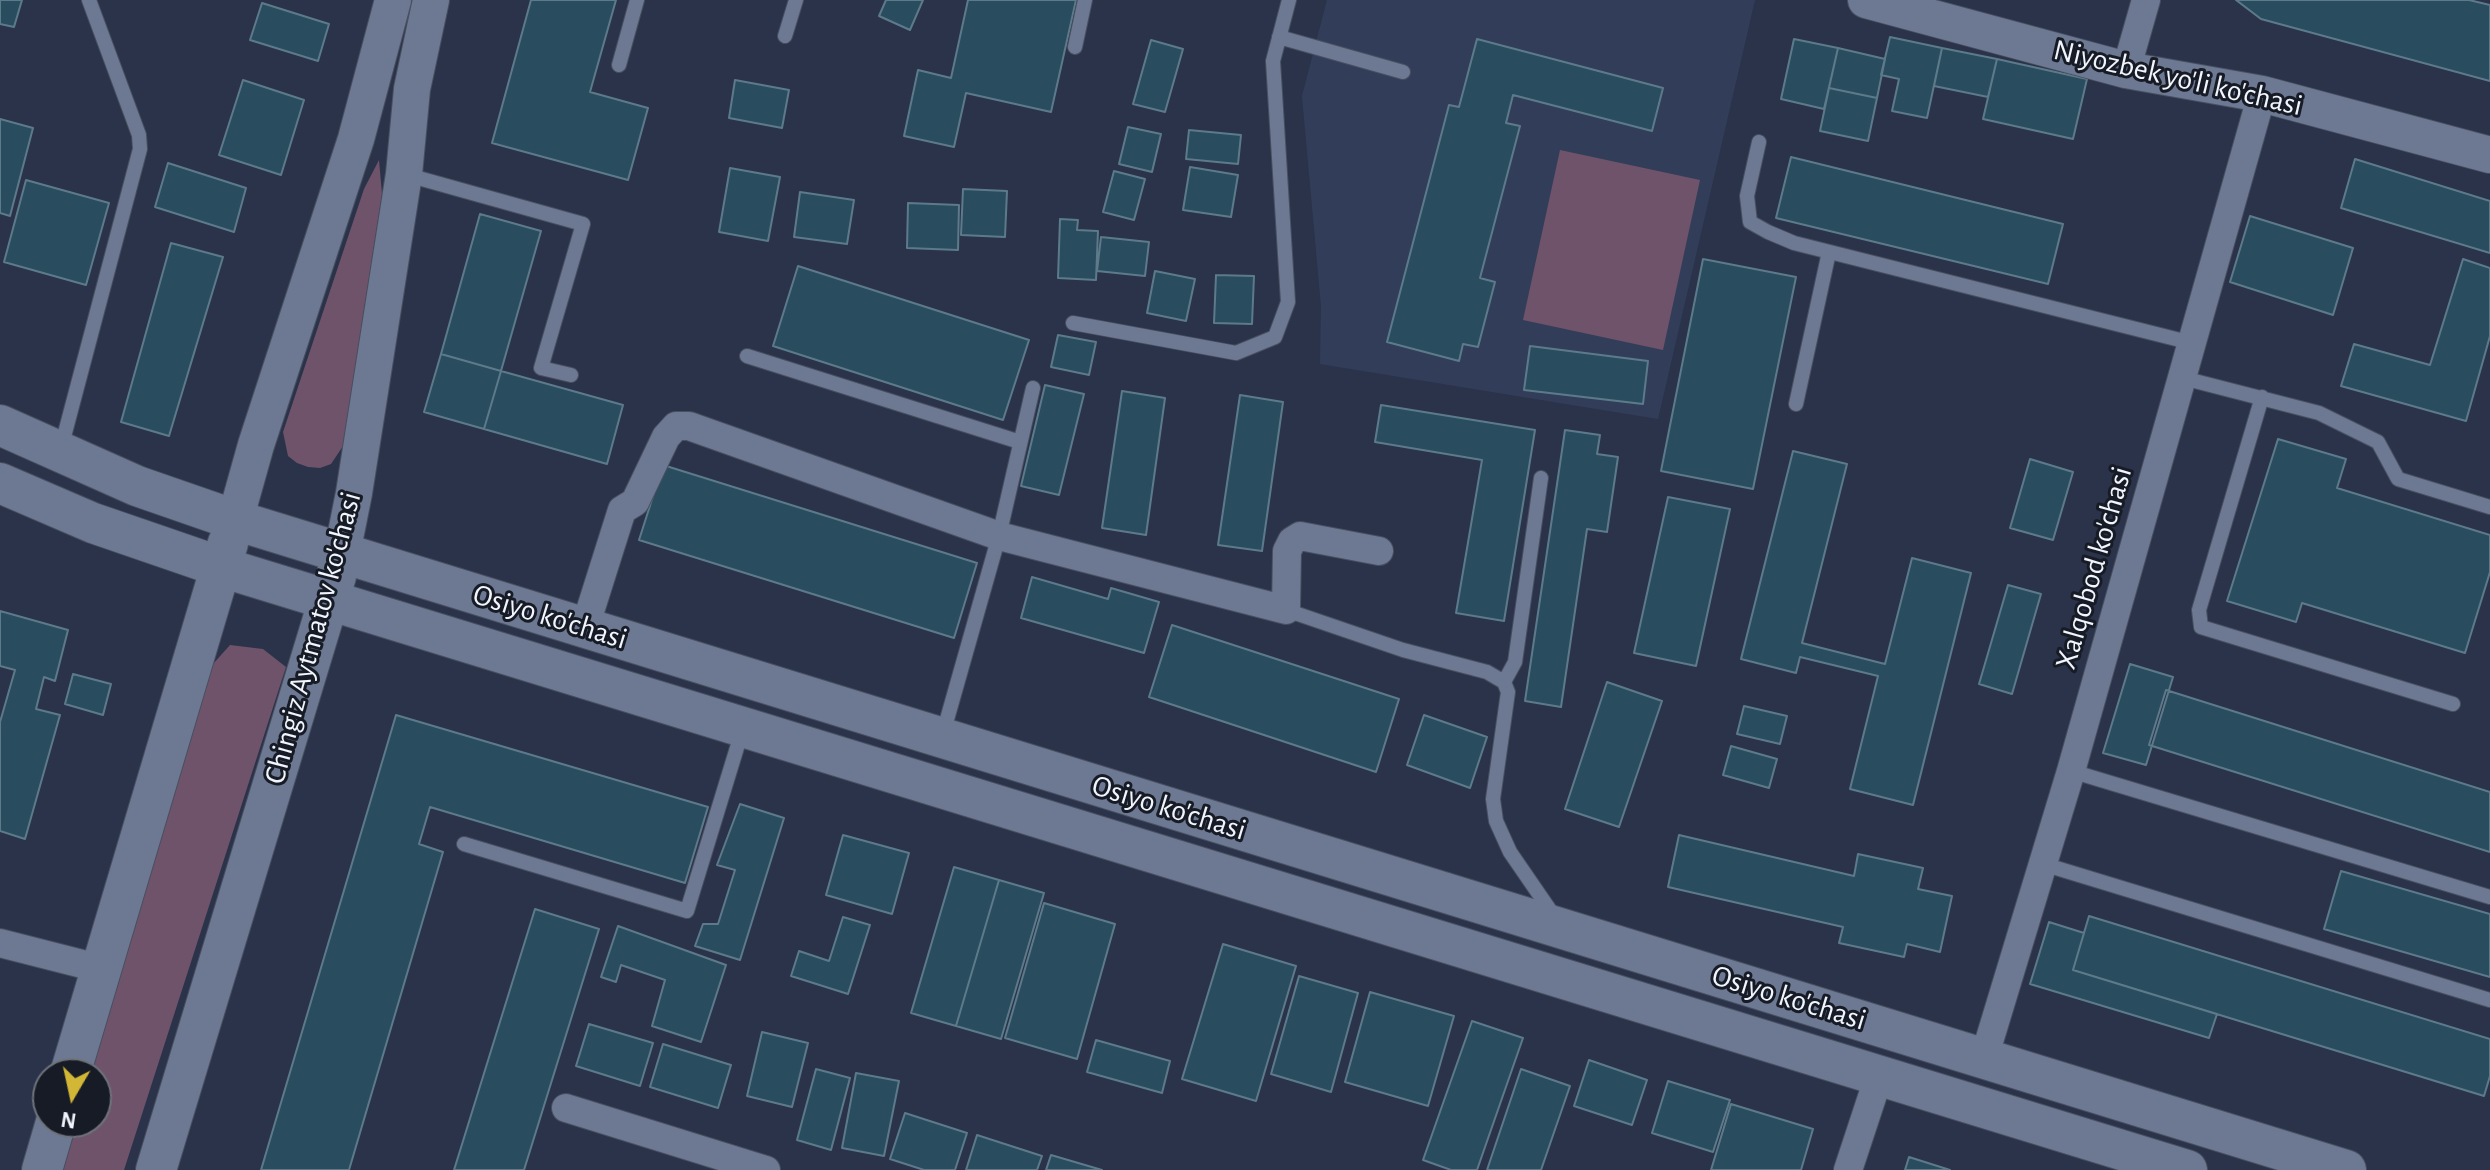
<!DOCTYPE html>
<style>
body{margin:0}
#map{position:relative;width:2490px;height:1170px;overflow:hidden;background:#2a3349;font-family:"Alegreya Sans",sans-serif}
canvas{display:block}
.north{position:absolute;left:32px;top:1058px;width:80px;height:80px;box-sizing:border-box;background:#171b25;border:2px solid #6e727b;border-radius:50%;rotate:189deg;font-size:22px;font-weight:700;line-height:32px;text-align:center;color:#f1f5fd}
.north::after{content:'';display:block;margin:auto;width:28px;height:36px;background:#d2b736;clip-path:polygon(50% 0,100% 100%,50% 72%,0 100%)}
</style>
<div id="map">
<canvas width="2490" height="1170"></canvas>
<div class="north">N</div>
</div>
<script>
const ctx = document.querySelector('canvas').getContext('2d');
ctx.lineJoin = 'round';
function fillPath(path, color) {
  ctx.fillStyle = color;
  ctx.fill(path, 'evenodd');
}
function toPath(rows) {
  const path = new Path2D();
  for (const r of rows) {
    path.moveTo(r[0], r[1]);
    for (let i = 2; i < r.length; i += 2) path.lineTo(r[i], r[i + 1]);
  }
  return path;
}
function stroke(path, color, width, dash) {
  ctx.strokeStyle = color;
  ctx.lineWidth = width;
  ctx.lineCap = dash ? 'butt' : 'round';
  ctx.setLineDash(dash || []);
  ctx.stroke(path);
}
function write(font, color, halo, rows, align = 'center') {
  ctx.font = font + ' "Alegreya Sans",sans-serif';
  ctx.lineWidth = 6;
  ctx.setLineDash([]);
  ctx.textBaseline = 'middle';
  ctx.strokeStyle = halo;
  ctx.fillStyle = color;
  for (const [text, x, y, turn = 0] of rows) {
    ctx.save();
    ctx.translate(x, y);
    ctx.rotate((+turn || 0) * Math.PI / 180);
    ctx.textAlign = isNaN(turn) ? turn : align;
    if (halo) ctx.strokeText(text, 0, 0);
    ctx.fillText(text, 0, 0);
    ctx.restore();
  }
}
const built = toPath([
 [1327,0,1755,0,1658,419,1320,364,1321,306,1302,96]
]);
const green = toPath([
 [1560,150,1700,180,1663,350,1523,320],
 [379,160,382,194,343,446,331,464,320,468,308,467,297,463,288,456,283,432,364,189],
 [230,645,263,649,286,667,124,1170,55,1170,70,1122,96,1122,96,1074,84,1074,213,664]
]);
const building = toPath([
 [0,0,22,0,14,27,0,24,0,0],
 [531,0,616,0,590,92,648,108,628,180,492,143,531,0],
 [886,0,923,0,910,30,879,16,886,0],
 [968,0,1076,0,1051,112,966,93,954,147,904,136,918,70,951,78,968,0],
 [2236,0,2469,0,2490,5,2490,81,2261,19,2236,0],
 [262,3,329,24,318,61,250,40,262,3],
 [1890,37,1942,48,1927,118,1892,111,1899,79,1881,75,1890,37],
 [1477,39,1663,88,1652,131,1513,95,1506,123,1520,126,1480,278,1495,282,1478,347,1463,344,1459,361,1387,342,1449,105,1459,107,1477,39],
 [1794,39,1838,48,1824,109,1781,99,1794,39],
 [1151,40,1183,49,1165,112,1133,104,1151,40],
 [1838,48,1885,59,1877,98,1829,88,1838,48],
 [1942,48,1997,59,1988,97,1934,86,1942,48],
 [1997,59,2087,79,2073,139,1983,119,1997,59],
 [243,80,304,100,281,175,219,155,243,80],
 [735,80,789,90,782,128,729,118,735,80],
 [1829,88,1877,98,1868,141,1820,131,1829,88],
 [0,119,33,128,10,216,0,213,0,119],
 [1128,127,1161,134,1152,172,1119,164,1128,127],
 [1189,130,1241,135,1238,164,1186,159,1189,130],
 [1791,157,2063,224,2048,284,1776,218,1791,157],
 [2355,159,2490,201,2490,253,2341,208,2355,159],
 [168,163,246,188,234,232,155,207,168,163],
 [1190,167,1238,175,1231,217,1183,210,1190,167],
 [730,168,780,177,768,241,719,232,730,168],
 [1114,171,1145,179,1134,220,1103,212,1114,171],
 [26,180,109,203,86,285,4,262,26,180],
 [963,189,1007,191,1005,237,961,235,963,189],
 [800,192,854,200,847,244,794,237,800,192],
 [908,203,959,205,958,250,907,248,908,203],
 [480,214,541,231,501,371,441,354,480,214],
 [2250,216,2353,248,2333,315,2230,282,2250,216],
 [1060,219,1078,220,1077,230,1098,231,1096,280,1058,278,1060,219],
 [1101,237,1149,242,1145,276,1097,271,1101,237],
 [171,243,223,257,169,436,121,422,171,243],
 [1703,259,1796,277,1753,489,1661,471,1703,259],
 [2463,259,2490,268,2490,336,2466,421,2341,386,2354,344,2430,365,2463,259],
 [798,266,1029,340,1003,420,773,346,798,266],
 [1155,271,1195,279,1186,321,1147,313,1155,271],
 [1216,275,1254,276,1252,324,1214,323,1216,275],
 [1058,335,1096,342,1089,375,1051,367,1058,335],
 [1530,346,1648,361,1643,404,1524,390,1530,346],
 [441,354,501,371,484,429,424,412,441,354],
 [501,371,623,405,607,464,484,429,501,371],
 [1045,385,1084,394,1059,495,1021,486,1045,385],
 [1122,391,1165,398,1146,535,1102,528,1122,391],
 [1240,395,1283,402,1262,551,1218,545,1240,395],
 [1381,405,1535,430,1504,621,1456,613,1482,460,1375,442,1381,405],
 [1565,430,1600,435,1597,454,1618,457,1607,532,1587,529,1561,707,1525,701,1565,430],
 [2278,439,2346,459,2337,488,2490,535,2490,572,2465,653,2302,603,2296,622,2227,601,2278,439],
 [1793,451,1847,464,1802,643,1885,664,1912,558,1971,573,1913,805,1850,789,1878,676,1800,657,1796,673,1741,659,1793,451],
 [2030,459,2073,472,2053,540,2010,528,2030,459],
 [663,465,977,563,954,638,639,540,663,465],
 [1668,497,1730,509,1696,666,1634,653,1668,497],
 [1032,577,1108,599,1111,588,1159,602,1144,653,1021,618,1032,577],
 [2008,585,2041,594,2012,694,1979,684,2008,585],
 [0,611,68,630,55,681,44,677,36,709,60,715,25,839,0,831,0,722,15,670,0,666,0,611],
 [1172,625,1399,699,1376,772,1149,697,1172,625],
 [2130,664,2173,677,2146,765,2103,753,2130,664],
 [73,674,111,684,103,715,65,704,73,674],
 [1607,682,1662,701,1619,827,1565,809,1607,682],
 [2166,690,2490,792,2490,852,2149,745,2166,690],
 [1744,706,1787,716,1780,744,1737,734,1744,706],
 [396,715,708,807,685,883,430,807,419,844,443,852,349,1170,261,1170,396,715],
 [1424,715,1487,737,1470,788,1407,765,1424,715],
 [1731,746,1777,759,1769,788,1723,775,1731,746],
 [740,804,784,818,740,960,695,946,703,924,718,924,735,870,717,865,740,804],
 [843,835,909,853,892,914,826,895,843,835],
 [1679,835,1854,876,1858,854,1923,868,1918,889,1952,896,1940,952,1907,944,1904,957,1839,943,1843,927,1668,887,1679,835],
 [954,867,999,880,956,1026,911,1013,954,867],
 [2341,871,2490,914,2490,977,2324,929,2341,871],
 [999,880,1044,893,1001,1039,956,1026,999,880],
 [1044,903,1115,924,1077,1059,1005,1038,1044,903],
 [535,909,599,929,524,1170,454,1170,535,909],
 [2089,916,2490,1039,2490,1076,2484,1096,2073,970,2089,916],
 [843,917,870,925,848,994,791,976,799,951,829,961,843,917],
 [2049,922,2084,933,2073,970,2217,1014,2209,1038,2030,984,2049,922],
 [618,926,726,965,701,1042,652,1026,665,980,621,965,616,982,601,977,618,926],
 [1223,944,1296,966,1256,1101,1182,1079,1223,944],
 [1299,976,1358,993,1331,1092,1271,1074,1299,976],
 [1370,992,1454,1016,1428,1106,1345,1082,1370,992],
 [1472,1021,1523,1038,1477,1170,1451,1170,1423,1160,1472,1021],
 [589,1024,653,1043,640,1086,576,1066,589,1024],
 [762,1032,808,1043,792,1107,747,1096,762,1032],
 [1096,1040,1170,1061,1162,1093,1087,1072,1096,1040],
 [663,1044,731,1065,718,1108,650,1087,663,1044],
 [1589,1060,1647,1080,1632,1125,1574,1106,1589,1060],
 [816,1069,850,1078,831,1150,797,1140,816,1069],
 [1521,1069,1570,1086,1541,1170,1487,1170,1521,1069],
 [856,1073,899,1081,884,1156,842,1148,856,1073],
 [1668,1081,1730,1100,1713,1152,1652,1133,1668,1081],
 [1731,1104,1813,1129,1801,1170,1711,1170,1731,1104],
 [905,1113,967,1133,955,1170,924,1170,890,1159,905,1113],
 [977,1135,1042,1156,1037,1170,966,1170,977,1135],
 [1051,1155,1102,1170,1046,1170,1051,1155],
 [1909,1157,1950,1170,1905,1170,1909,1157]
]);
const service = toPath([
 [785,36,796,0],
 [1279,37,1403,72],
 [1075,47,1085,0],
 [619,65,637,0],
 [1759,142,1747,196,1750,222,1768,232,1794,243,2192,343],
 [404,174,583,224,541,368,571,375],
 [1073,323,1236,353,1275,337,1288,302,1273,61,1289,0],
 [747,356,1020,442],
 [2183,378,2319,413,2378,442,2398,479,2490,507],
 [2262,397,2199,610,2201,627,2453,704],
 [1796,404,1829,252],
 [61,448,140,149,139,135,89,0],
 [1286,610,1403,650,1487,672,1504,682,1508,692,1493,799,1496,821,1510,852,1554,916],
 [1504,682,1515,662,1541,478],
 [942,737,999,536,1033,388],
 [2071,771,2490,897],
 [464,844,687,911,743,728],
 [2043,864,2490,1000]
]);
const minor = toPath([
 [2126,70,2146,0],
 [585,627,622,510,635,502,666,437,676,426,689,426,999,536,1286,610,1287,551,1292,541,1300,536,1379,551],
 [0,943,102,969],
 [1984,1058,2071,771,2262,94],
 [566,1108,766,1170],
 [1848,1170,1879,1076]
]);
const tertiary = toPath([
 [1866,0,2126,70,2262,94,2490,155],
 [235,520,256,445,356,139,393,0],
 [342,553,354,493,404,174,412,89,431,0]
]);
const secondary = toPath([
 [0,425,137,486,235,520,2346,1170],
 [0,483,93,523,221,567,2187,1170],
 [70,1074,228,543],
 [42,1170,56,1122],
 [156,1170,336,576]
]);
const streetNames = [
 ["Niyozbek yo'li ko'chasi",2178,78,13],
 ["Xalqobod ko'chasi",2094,568,-74],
 ["Osiyo ko'chasi",550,617,17],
 ["Chingiz Aytmatov ko'chasi",313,638,-75],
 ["Osiyo ko'chasi",1169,808,17],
 ["Osiyo ko'chasi",1789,998,17]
];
fillPath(built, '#323e59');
fillPath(green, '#6f536a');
fillPath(building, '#294d5f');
stroke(building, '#5d7a8a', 2);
stroke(service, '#484f60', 16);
stroke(minor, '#484f60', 30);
stroke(tertiary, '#484f60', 38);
stroke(secondary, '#484f60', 42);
stroke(service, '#6d7993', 14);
stroke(minor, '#6d7993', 28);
stroke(tertiary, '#6d7993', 36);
stroke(secondary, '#6d7993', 40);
write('30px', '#f1f5fd', '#171b25', streetNames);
</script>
